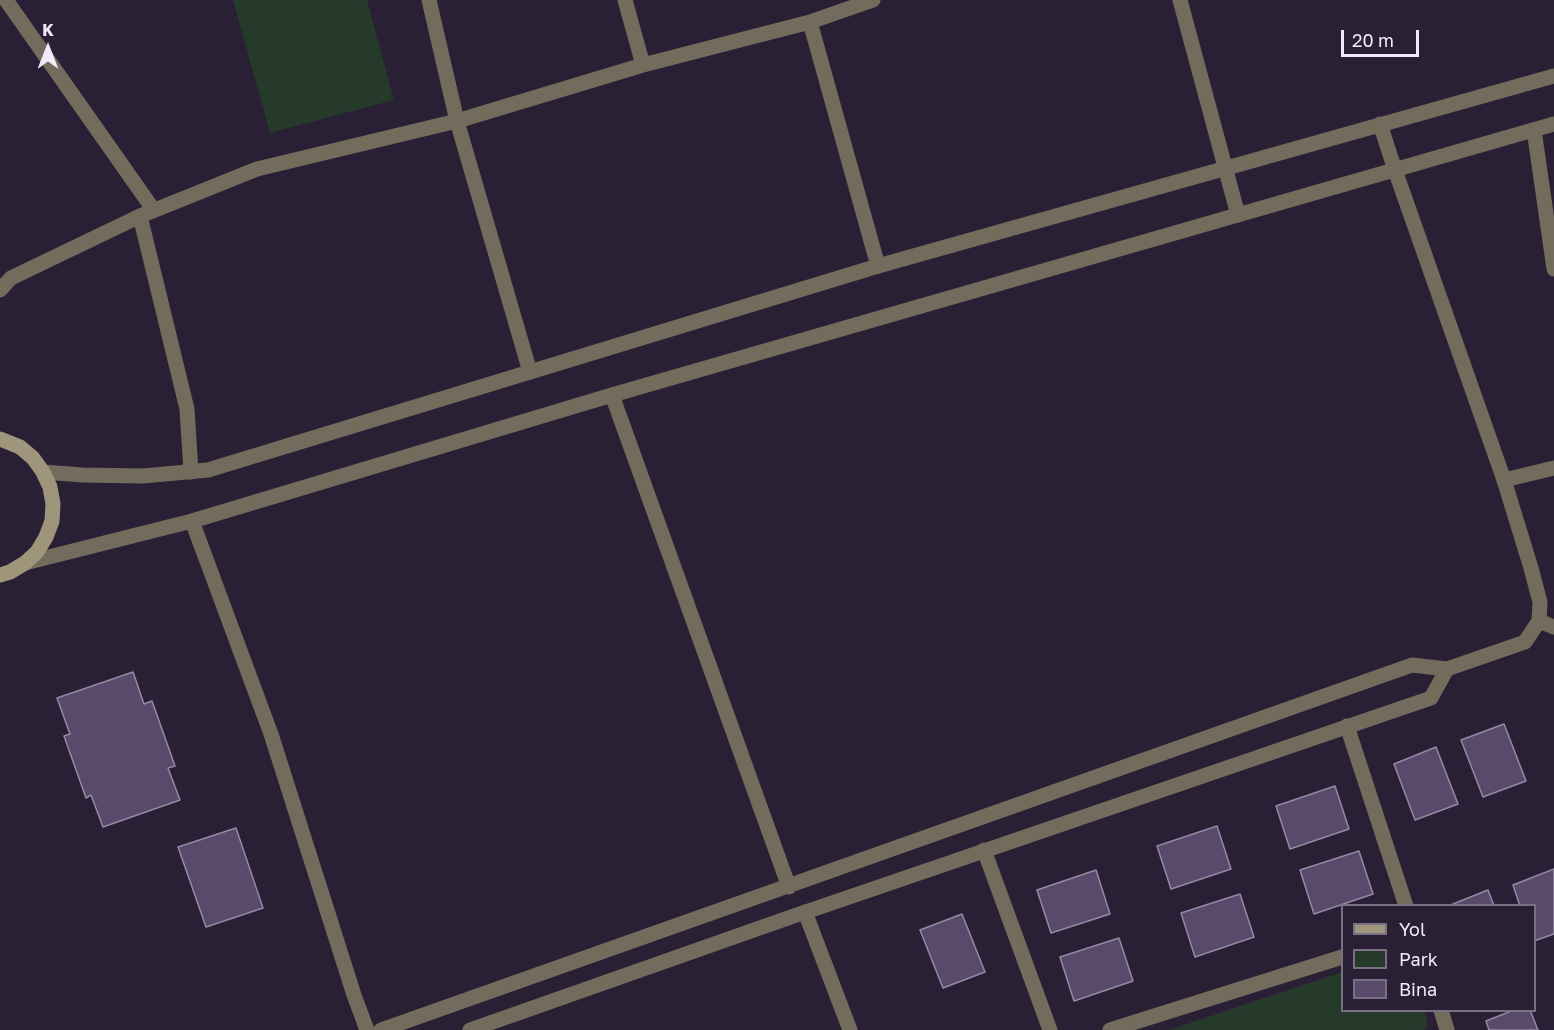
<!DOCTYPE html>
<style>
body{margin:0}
#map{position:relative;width:1554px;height:1030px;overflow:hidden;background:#2a2035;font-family:"Golos Text",sans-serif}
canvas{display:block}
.legend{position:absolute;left:1341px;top:904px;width:195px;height:108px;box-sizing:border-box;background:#2a2035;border:2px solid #797183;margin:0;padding:8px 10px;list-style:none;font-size:18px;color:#f0eaf9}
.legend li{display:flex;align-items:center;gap:12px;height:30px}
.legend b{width:30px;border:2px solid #797183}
.north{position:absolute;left:18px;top:18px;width:60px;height:60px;-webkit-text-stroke:4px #2a2035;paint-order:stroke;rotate:0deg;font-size:16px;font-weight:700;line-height:24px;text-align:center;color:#f0eaf9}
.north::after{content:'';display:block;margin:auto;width:21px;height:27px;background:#f0eaf9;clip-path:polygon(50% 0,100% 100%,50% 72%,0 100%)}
.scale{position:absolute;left:1341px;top:30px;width:78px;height:27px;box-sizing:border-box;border:3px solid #f0eaf9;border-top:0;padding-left:8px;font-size:18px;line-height:21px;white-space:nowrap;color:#f0eaf9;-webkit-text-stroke:4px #2a2035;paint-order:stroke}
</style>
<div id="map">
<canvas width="1554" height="1030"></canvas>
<ul class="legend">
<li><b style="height:8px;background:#9f957a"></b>Yol</li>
<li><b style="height:16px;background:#253a2b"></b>Park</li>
<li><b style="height:16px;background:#59496b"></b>Bina</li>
</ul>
<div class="north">K</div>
<div class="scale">20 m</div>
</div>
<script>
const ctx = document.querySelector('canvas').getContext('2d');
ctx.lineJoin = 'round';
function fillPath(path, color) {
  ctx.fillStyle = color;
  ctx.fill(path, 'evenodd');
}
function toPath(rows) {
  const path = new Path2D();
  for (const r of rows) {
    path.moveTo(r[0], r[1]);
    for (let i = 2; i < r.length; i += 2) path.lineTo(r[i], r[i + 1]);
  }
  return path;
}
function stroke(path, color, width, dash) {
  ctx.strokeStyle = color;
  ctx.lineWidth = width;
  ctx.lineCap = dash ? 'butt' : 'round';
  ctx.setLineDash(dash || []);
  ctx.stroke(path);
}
const green = toPath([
 [233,0,367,0,394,100,270,133],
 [1342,972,1342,1010,1424,1011,1427,1019,1427,1027,1423,1030,1169,1030]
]);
const building = toPath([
 [133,672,144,704,152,701,175,766,168,768,180,800,103,827,91,795,86,798,64,736,70,734,57,698,133,672],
 [1504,724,1526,781,1483,797,1461,740,1504,724],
 [1436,747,1458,804,1415,820,1394,764,1436,747],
 [1335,786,1349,829,1290,849,1276,806,1335,786],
 [1217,826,1231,869,1171,889,1157,846,1217,826],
 [236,828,263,908,206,927,178,847,236,828],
 [1359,851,1373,894,1314,914,1300,870,1359,851],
 [1554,869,1554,934,1534,941,1534,906,1520,906,1513,885,1554,869],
 [1096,870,1110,914,1051,933,1037,890,1096,870],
 [1488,890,1494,906,1448,906,1488,890],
 [1240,894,1254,937,1195,957,1181,913,1240,894],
 [962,914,985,972,943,988,920,930,962,914],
 [1119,938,1133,981,1074,1001,1060,957,1119,938],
 [1514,1010,1530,1010,1538,1030,1489,1030,1486,1021,1514,1010]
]);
const minor = toPath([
 [6,0,153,209],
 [429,0,457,121,530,372],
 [625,0,643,65],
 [1180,0,1238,215],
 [810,22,878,266],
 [1534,130,1554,269],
 [140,216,187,409,191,472],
 [0,290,11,278,140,216,257,169,457,121,643,65,810,22,873,0],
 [612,395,789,887],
 [1504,480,1554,468],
 [192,521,271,734,354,995,367,1030],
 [1539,621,1554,627],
 [1347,726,1406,906],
 [984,850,1050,1030],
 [805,912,850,1030],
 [1441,1010,1447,1030],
 [1110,1030,1342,957]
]);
const tertiary = toPath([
 [43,472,83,475,143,476,208,470,878,266,1554,76],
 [25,563,192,521,612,395,1554,124],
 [381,1030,1412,665,1447,669,1525,642,1539,621,1540,602,1531,568,1504,480,1395,170,1380,124],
 [470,1030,788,918,1431,698,1447,669]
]);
const secondary = toPath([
 [0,439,20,447,33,458,43,472,50,487,53,504,52,521,46,537,37,552,25,563,10,572,0,575]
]);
fillPath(green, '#253a2b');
fillPath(building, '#59496b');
stroke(building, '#958aa4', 1.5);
stroke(minor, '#736c5c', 15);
stroke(tertiary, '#736c5c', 15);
stroke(secondary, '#9f957a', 15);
</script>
